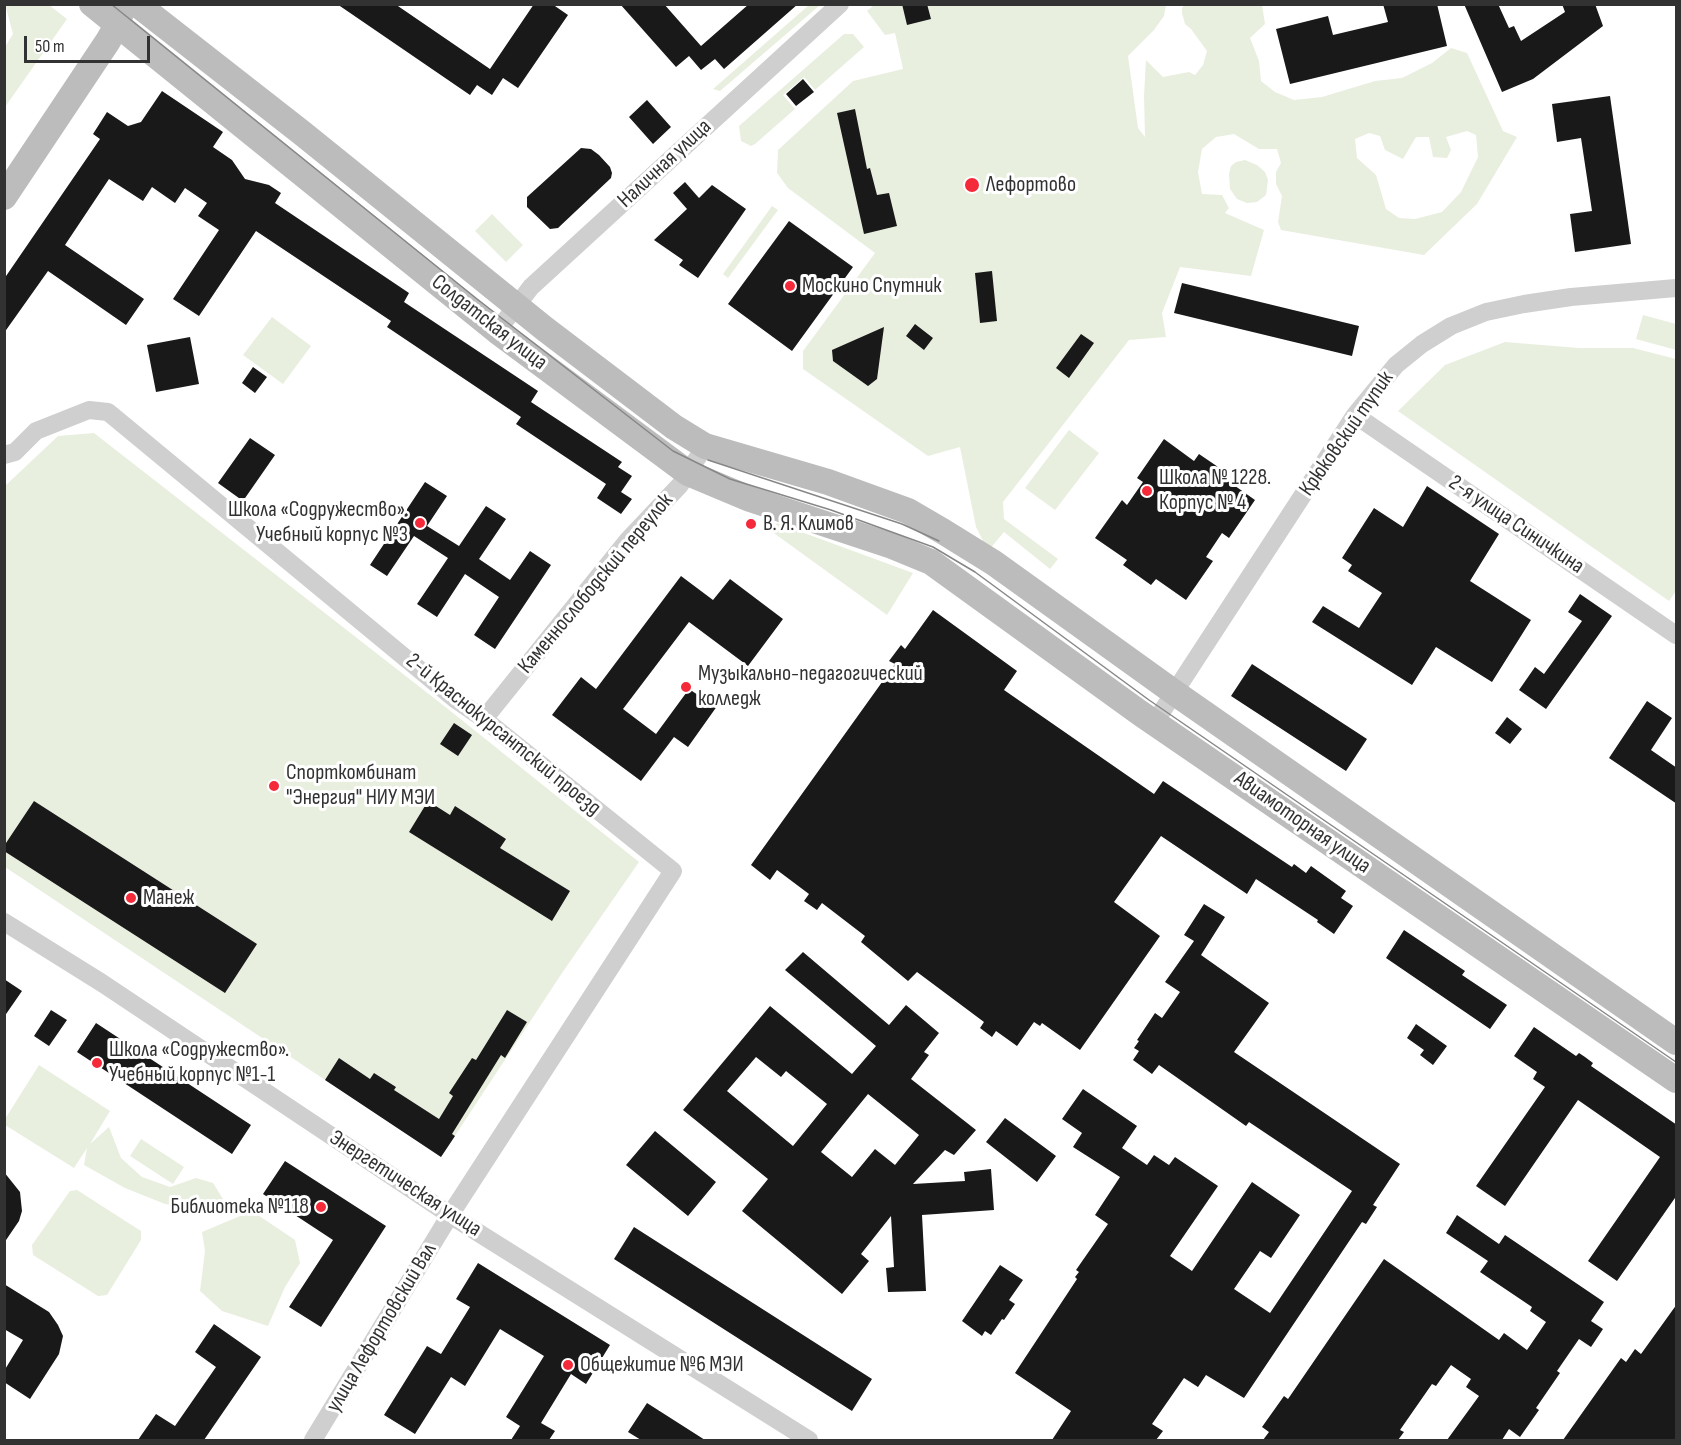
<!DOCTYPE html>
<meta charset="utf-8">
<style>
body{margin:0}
#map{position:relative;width:1681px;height:1445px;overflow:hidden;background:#fff;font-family:"Sofia Sans Condensed",sans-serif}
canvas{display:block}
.frame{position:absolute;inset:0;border:6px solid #323232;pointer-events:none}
.scale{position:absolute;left:24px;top:36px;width:126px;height:27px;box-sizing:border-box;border:3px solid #323232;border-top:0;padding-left:8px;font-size:18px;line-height:21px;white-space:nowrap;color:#323232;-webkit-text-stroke:4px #fff;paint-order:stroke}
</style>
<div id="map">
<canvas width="1681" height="1445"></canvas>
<div class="frame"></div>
<div class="scale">50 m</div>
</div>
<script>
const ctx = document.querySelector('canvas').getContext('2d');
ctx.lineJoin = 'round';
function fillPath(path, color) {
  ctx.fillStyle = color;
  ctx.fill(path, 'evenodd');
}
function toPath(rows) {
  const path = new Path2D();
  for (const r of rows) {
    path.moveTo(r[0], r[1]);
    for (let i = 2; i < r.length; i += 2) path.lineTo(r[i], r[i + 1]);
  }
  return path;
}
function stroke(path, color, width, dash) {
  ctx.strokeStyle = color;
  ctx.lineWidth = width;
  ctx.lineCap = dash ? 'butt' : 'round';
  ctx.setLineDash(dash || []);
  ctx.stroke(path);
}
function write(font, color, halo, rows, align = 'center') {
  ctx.font = font + ' "Sofia Sans Condensed",sans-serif';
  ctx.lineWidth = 6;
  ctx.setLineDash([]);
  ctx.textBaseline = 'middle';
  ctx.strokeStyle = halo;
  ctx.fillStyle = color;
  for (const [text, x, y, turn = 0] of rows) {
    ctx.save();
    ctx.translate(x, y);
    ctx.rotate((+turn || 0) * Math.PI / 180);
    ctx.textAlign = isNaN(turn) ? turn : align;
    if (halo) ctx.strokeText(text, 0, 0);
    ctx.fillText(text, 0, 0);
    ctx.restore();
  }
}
const green = toPath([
 [5,4,49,5,67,19,5,107,5,47,13,34],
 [1185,4,1262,5,1265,24,1250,38,1259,61,1261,81,1275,92,1294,100,1322,97,1375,81,1402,78,1432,63,1451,48,1467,53,1503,131,1517,137,1477,204,1424,255,1281,230,1278,222,1282,196,1276,184,1276,172,1281,163,1277,149,1259,149,1234,134,1216,137,1202,149,1198,172,1202,194,1222,195,1229,208,1225,213,1264,230,1251,276,1180,267,1162,313,1166,337,1129,340,1003,502,1004,519,1058,559,1050,569,1004,532,988,551,976,527,960,447,928,456,803,369,803,351,875,253,788,188,777,173,778,150,853,81,903,69,895,33,885,35,867,11,874,5,1166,5,1164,16,1154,30,1128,56,1138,128,1145,137,1144,96,1146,60,1163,77,1189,72,1195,75,1203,65,1207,51,1191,29,1185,24,1182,13,1182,8],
 [1467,131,1476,135,1478,157,1461,192,1442,212,1415,219,1399,218,1386,209,1376,175,1357,158,1355,139,1369,133,1380,136,1385,150,1403,159,1416,137,1429,137,1433,157,1447,158,1451,150,1446,137],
 [809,5,820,5,720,91,713,89],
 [844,34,853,34,864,47,815,90,804,77,783,95,795,109,755,144,751,146,741,141,739,126],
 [1245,160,1257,165,1265,172,1268,180,1266,195,1257,202,1247,203,1237,199,1230,189,1229,174,1231,166,1236,162],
 [772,206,778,210,728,278,723,274],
 [492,214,523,245,506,262,475,231],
 [1643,315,1676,324,1676,350,1636,339],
 [272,317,311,346,283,384,243,355],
 [1505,342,1579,348,1633,348,1676,359,1676,591,1669,601,1398,411,1445,365],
 [1069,430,1099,453,1055,510,1025,488],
 [94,433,448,709,639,862,562,973,441,1157,5,867,5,486,58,436],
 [777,523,913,573,887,615,771,531],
 [39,1065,110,1111,90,1144,109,1127,121,1158,142,1177,170,1187,196,1178,213,1183,223,1199,206,1207,196,1209,165,1204,125,1188,84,1165,87,1148,74,1168,5,1125,5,1119],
 [141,1139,184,1167,173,1184,130,1156],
 [77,1190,141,1231,141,1240,107,1295,98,1296,33,1255,32,1245,70,1191],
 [252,1211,295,1240,300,1263,285,1287,268,1326,222,1311,200,1291,205,1251,202,1232]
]);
const building = toPath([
 [337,4,395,4,490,69,534,4,552,4,568,15,518,88,503,78,492,95,477,85,470,95],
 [620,4,664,4,701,46,749,4,798,4,724,69,715,59,701,70,689,56,676,67],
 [902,4,927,4,931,19,907,25],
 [1383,4,1437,4,1447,46,1290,84,1276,29,1328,16,1333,35,1388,22],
 [1464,4,1498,4,1509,28,1514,26,1521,41,1565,12,1562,4,1595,4,1603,26,1533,79,1502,92],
 [803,79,814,92,796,106,786,94],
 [162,91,223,132,213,147,232,160,245,179,269,185,281,193,275,203,409,293,404,302,538,391,531,402,622,462,618,467,632,476,621,492,632,499,621,514,597,498,606,484,516,424,521,417,387,327,391,321,256,231,199,316,173,299,219,230,198,216,207,203,185,188,175,203,152,187,143,201,109,179,65,245,144,299,126,325,48,271,4,333,4,279,100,139,93,134,107,112,128,126,141,122],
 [1610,96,1631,244,1575,252,1570,214,1592,211,1581,138,1557,142,1552,104],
 [647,100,671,127,653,144,629,117],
 [855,109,867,169,870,168,877,195,889,193,897,226,864,234,837,113],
 [581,148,591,149,599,155,610,167,612,173,611,178,558,228,550,229,527,207,527,197],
 [685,182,699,198,712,185,746,209,698,278,679,265,683,260,654,240,687,209,673,193],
 [789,221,853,267,792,351,728,304],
 [992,271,997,321,980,323,975,273],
 [1182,283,1359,326,1352,356,1174,313],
 [915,324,933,338,924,350,906,336],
 [884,327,877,379,868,386,833,361,832,350],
 [1081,334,1094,343,1069,378,1056,368],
 [190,337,199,384,156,392,147,345],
 [253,367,267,377,255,393,242,383],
 [250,438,275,455,243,501,218,483],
 [1164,439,1194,461,1199,454,1224,471,1221,476,1255,500,1229,538,1222,533,1206,557,1213,561,1186,600,1156,579,1151,585,1123,565,1127,560,1095,538,1122,500,1127,505,1143,482,1137,478],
 [425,482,447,496,427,526,459,546,486,506,506,519,479,559,510,580,530,551,551,565,495,649,474,635,499,597,465,574,437,617,417,604,448,558,414,536,387,576,370,565],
 [1427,486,1499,534,1470,581,1531,620,1492,682,1436,647,1412,685,1312,622,1323,606,1359,628,1382,593,1348,571,1352,565,1342,558,1374,508,1403,527],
 [681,576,713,600,730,579,783,619,748,666,689,622,623,709,656,734,689,689,701,697,705,692,720,702,688,747,674,737,641,781,552,715,581,677,596,689],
 [1580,594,1612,616,1546,709,1519,690,1535,667,1544,674,1582,621,1568,612],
 [933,610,1017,671,1004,690,1154,794,1163,781,1292,867,1294,864,1306,873,1311,866,1346,891,1341,898,1353,906,1334,934,1317,922,1318,920,1256,879,1247,894,1161,836,1114,902,1160,936,1080,1050,1042,1023,1040,1026,1034,1022,1017,1046,996,1031,992,1037,980,1028,984,1022,917,972,908,981,861,942,865,936,822,903,817,910,804,901,809,894,777,870,770,880,751,865,895,664,889,661,901,645,905,649],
 [1252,664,1367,739,1346,771,1231,696],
 [1647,701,1672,718,1651,750,1677,768,1677,804,1609,758],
 [1507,717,1522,729,1510,744,1495,733],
 [454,723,472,735,458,756,440,744],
 [34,801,257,944,225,993,4,851,4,846],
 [428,801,450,815,455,806,506,839,500,848,570,891,552,921,409,832],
 [1204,904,1225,917,1201,955,1269,1003,1234,1052,1400,1164,1373,1205,1377,1207,1366,1224,1362,1222,1244,1398,1206,1375,1198,1387,1184,1378,1152,1424,1163,1431,1156,1440,1052,1440,1071,1411,1015,1373,1077,1279,1075,1277,1079,1272,1076,1270,1108,1224,1095,1215,1120,1177,1073,1147,1082,1133,1062,1119,1083,1089,1137,1126,1122,1148,1147,1165,1154,1155,1169,1165,1175,1157,1218,1186,1170,1256,1192,1271,1252,1182,1300,1215,1271,1258,1260,1251,1234,1289,1270,1313,1352,1191,1249,1122,1246,1126,1159,1065,1152,1074,1133,1060,1139,1051,1134,1048,1139,1041,1137,1040,1155,1013,1162,1018,1180,992,1165,982,1194,941,1184,935],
 [1404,930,1465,971,1462,975,1507,1005,1490,1029,1386,958],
 [803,952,889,1025,906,1005,939,1033,924,1052,929,1055,911,1079,976,1130,954,1155,945,1150,913,1184,965,1181,964,1172,991,1169,994,1210,922,1215,926,1291,888,1292,886,1268,894,1267,891,1216,861,1254,869,1261,842,1294,742,1211,768,1179,683,1110,770,1006,852,1074,876,1046,785,970],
 [756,1057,781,1077,786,1071,827,1104,793,1146,727,1091],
 [868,1094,919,1135,895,1165,875,1149,852,1177,821,1152],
 [4,979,22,991,4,1017],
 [51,1010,67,1020,49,1046,34,1036],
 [507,1010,527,1022,505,1058,501,1055,452,1134,455,1136,441,1157,325,1080,339,1058,370,1079,374,1073,396,1087,394,1090,439,1119,453,1096,449,1093,472,1058,476,1060],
 [96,1023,251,1125,232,1154,77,1052],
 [1416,1024,1447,1046,1433,1065,1420,1055,1424,1050,1407,1038],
 [1534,1027,1576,1056,1579,1053,1585,1057,1593,1063,1591,1066,1677,1125,1677,1195,1617,1281,1588,1261,1660,1157,1578,1100,1505,1206,1476,1186,1545,1087,1533,1079,1537,1072,1514,1056],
 [1005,1118,1056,1156,1037,1182,986,1142],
 [655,1131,716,1182,688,1216,626,1165],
 [285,1161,386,1226,321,1327,289,1307,333,1240,263,1194],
 [4,1172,20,1192,22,1211,19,1221,4,1243],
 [1457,1215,1499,1244,1505,1235,1604,1302,1591,1321,1603,1329,1591,1347,1579,1339,1557,1371,1560,1373,1536,1408,1539,1410,1520,1437,1509,1429,1502,1440,1447,1440,1479,1396,1466,1387,1471,1379,1451,1365,1436,1386,1432,1384,1400,1430,1404,1432,1398,1440,1263,1440,1269,1432,1262,1427,1284,1396,1288,1399,1384,1259,1499,1340,1504,1333,1527,1350,1546,1322,1530,1311,1532,1307,1480,1272,1488,1261,1446,1233],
 [634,1227,872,1379,852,1411,614,1259],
 [478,1263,610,1345,586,1384,571,1374,541,1423,555,1431,549,1440,511,1440,520,1426,506,1417,544,1356,500,1329,465,1386,451,1377,415,1434,384,1415,427,1346,441,1354,470,1307,456,1299],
 [1000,1265,1023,1280,1009,1300,1015,1304,1004,1320,1002,1319,991,1335,985,1331,982,1336,962,1321],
 [4,1284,49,1312,58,1325,63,1336,59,1354,30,1399,4,1382,4,1371,23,1340,4,1329],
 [1677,1304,1677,1440,1563,1440,1621,1358,1626,1362,1635,1349,1641,1354],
 [214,1324,261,1357,204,1440,138,1440,156,1414,175,1426,216,1367,195,1352],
 [647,1403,705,1440,641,1440,628,1432]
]);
const street = toPath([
 [497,331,531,287,840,4],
 [1355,415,1676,635],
 [4,455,15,452,36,431,89,410,108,412,455,699,484,719,673,871,450,1215,313,1440],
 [484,719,628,540,680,485,705,446],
 [1155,722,1355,415,1396,365,1422,344,1451,326,1486,312,1524,304,1571,297,1676,288],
 [4,922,102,983,450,1215,809,1440]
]);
const secondary = toPath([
 [92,4,497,331,688,473,750,499,892,546,931,562,1140,713,1676,1080],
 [137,4,302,133,545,329,674,427,705,446,828,482,908,511,944,532,994,563,1175,693,1676,1042],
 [4,197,108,41,117,25,122,10]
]);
const tram = toPath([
 [111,4,477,299,673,451,730,479,831,510,933,547,975,572,1149,700,1676,1062],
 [708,460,902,524,939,541]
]);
const markers = [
 [972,185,8,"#f4293a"],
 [790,286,6,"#f4293a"],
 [1147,491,6,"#f4293a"],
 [420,523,6,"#f4293a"],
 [751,524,6,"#f4293a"],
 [686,687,6,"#f4293a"],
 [274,786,6,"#f4293a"],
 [131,898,6,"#f4293a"],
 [97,1063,6,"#f4293a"],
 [321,1207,6,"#f4293a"],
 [568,1365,6,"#f4293a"]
];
const streetNames = [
 ["Наличная улица",665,164,-43],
 ["Солдатская улица",489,323,38],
 ["Крюковский тупик",1347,434,-55],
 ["2-я улица Синичкина",1516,525,34],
 ["Каменнослободский переулок",596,584,-50],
 ["2-й Краснокурсантский проезд",503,735,39],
 ["Авиамоторная улица",1302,823,35],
 ["Энергетическая улица",405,1184,33],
 ["улица Лефортовский Вал",382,1328,-59]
];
const poiNames = [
 ["Лефортово",986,185],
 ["Москино Спутник",802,286],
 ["Школа № 1228.",1159,478],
 ["Корпус № 4",1159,503],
 ["Школа «Содружество».",408,510,"right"],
 ["Учебный корпус №3",408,535,"right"],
 ["В. Я. Климов",763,524],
 ["Музыкально-педагогический",698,674],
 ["колледж",698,699],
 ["Спорткомбинат",286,773],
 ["\"Энергия\" НИУ МЭИ",286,798],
 ["Манеж",143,898],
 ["Школа «Содружество».",109,1050],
 ["Учебный корпус №1-1",109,1075],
 ["Библиотека №118",309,1207,"right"],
 ["Общежитие №6 МЭИ",580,1365]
];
fillPath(green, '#e8efdf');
fillPath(building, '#191919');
stroke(street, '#cfcfcf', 18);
stroke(secondary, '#bcbcbc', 26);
stroke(tram, '#878787', 1.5);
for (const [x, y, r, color] of markers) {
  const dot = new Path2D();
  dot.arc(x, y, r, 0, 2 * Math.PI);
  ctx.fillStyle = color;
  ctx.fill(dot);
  stroke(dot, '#fff', 2);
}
write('22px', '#323232', '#fff', streetNames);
write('22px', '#323232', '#fff', poiNames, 'left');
</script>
